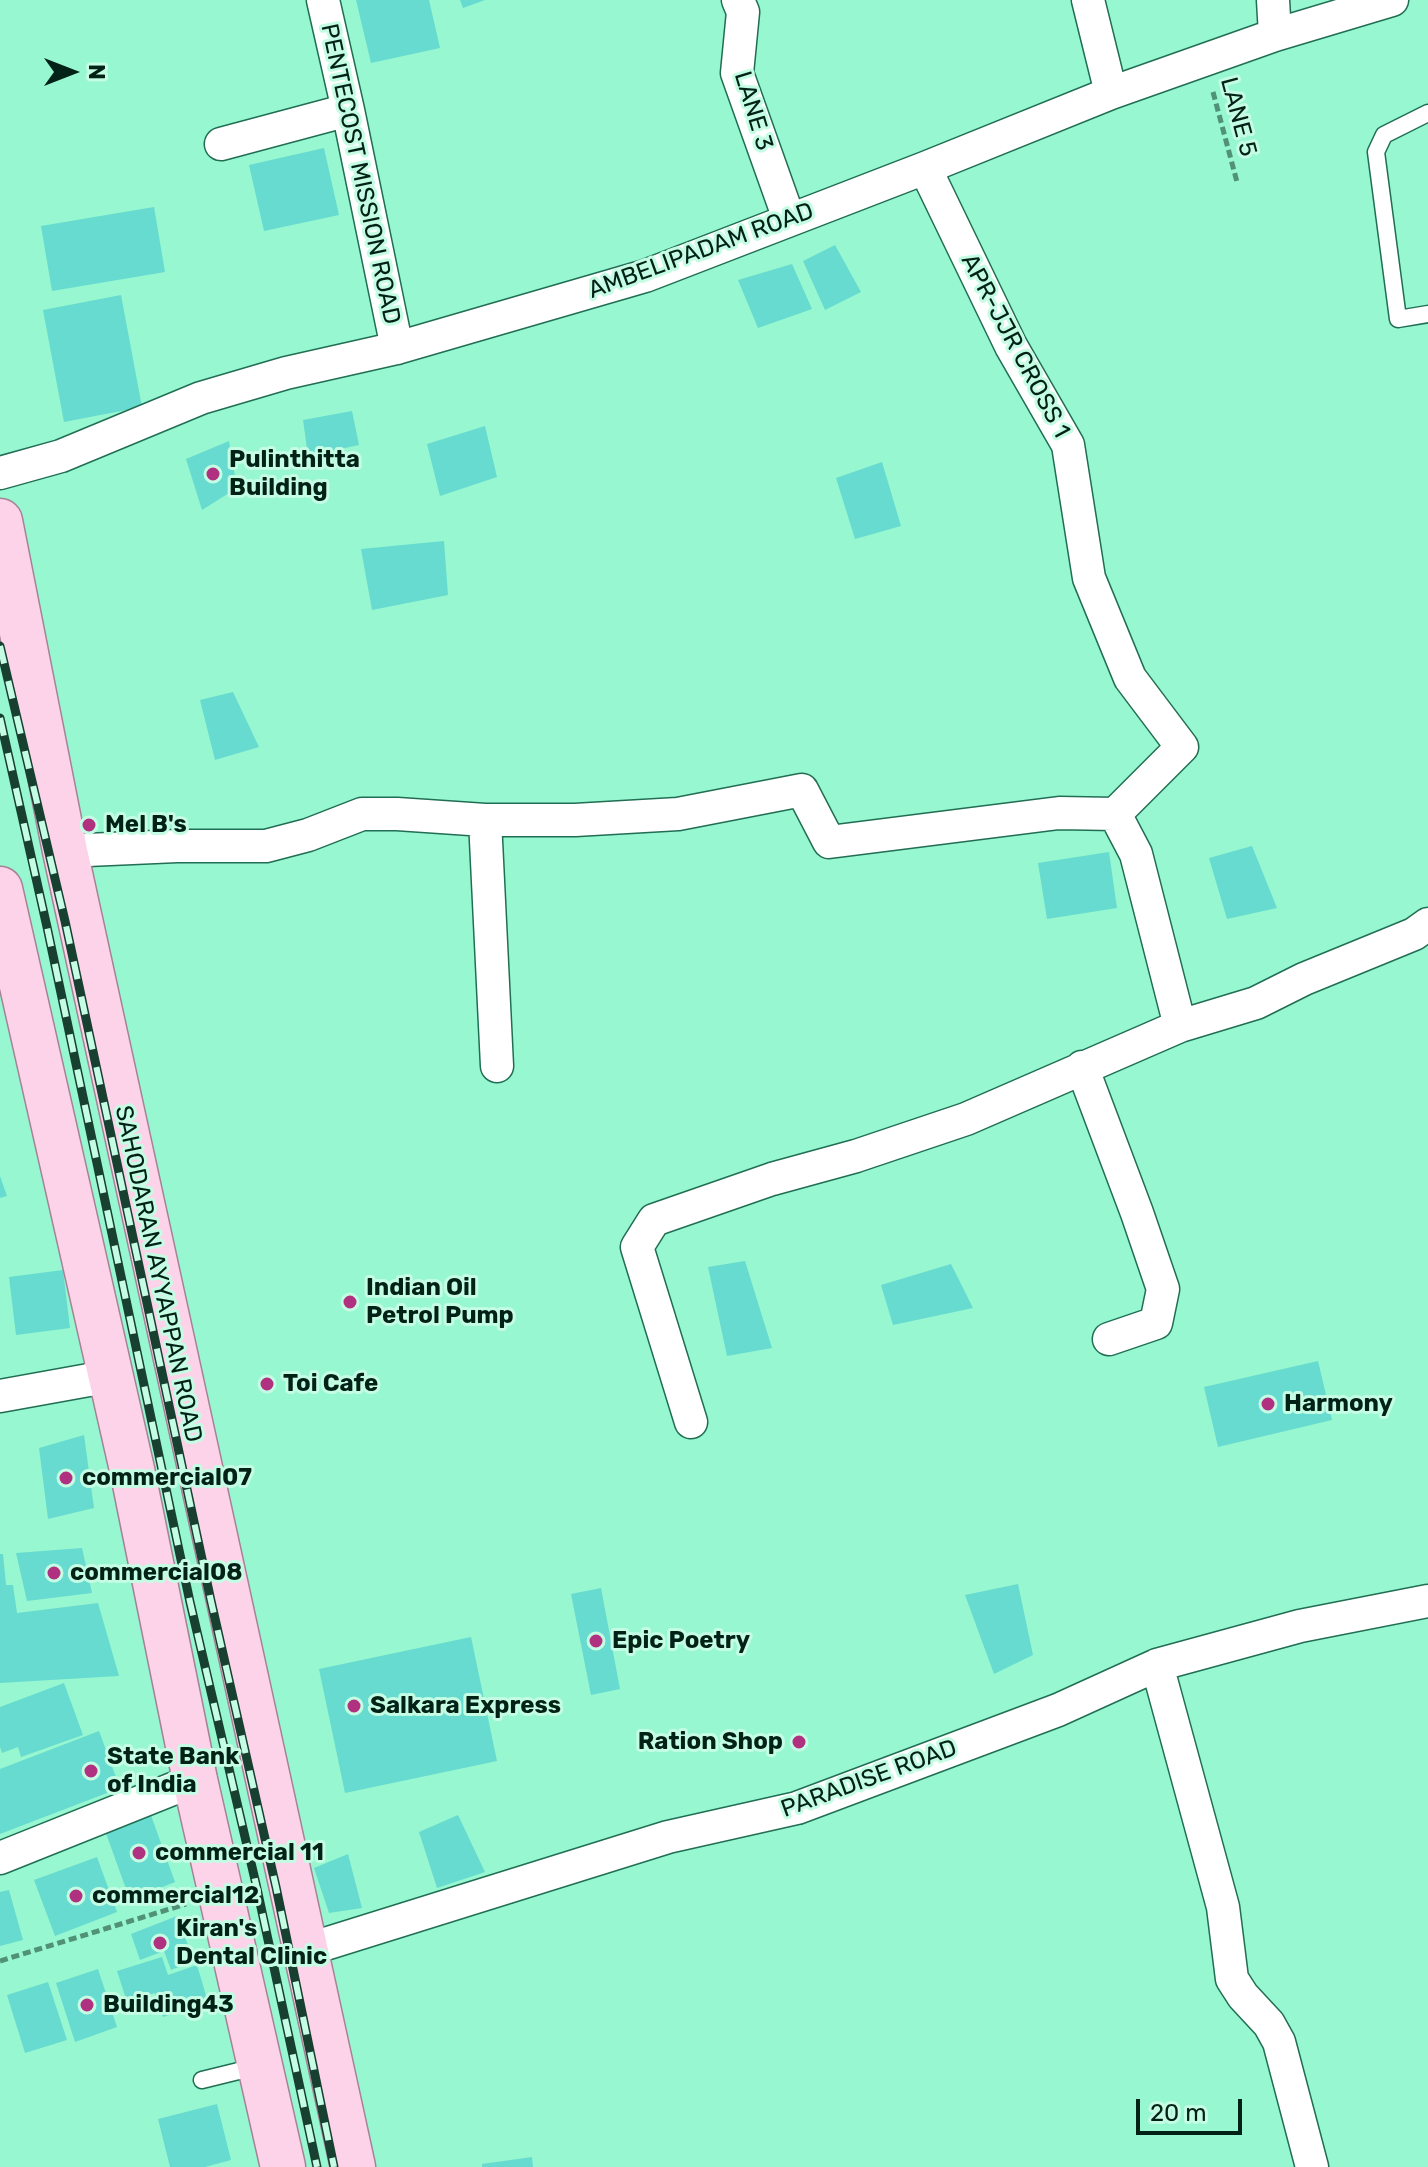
<!DOCTYPE html>
<style>
body{margin:0}
#map{position:relative;width:1428px;height:2167px;overflow:hidden;background:#97f7d0;font-family:Rubik,sans-serif}
canvas{display:block}
.north{position:absolute;left:32px;top:32px;width:80px;height:80px;-webkit-text-stroke:6px #c5fce4;paint-order:stroke;rotate:90deg;font-size:22px;font-weight:700;line-height:32px;text-align:center;color:#032217}
.north::after{content:'';display:block;margin:auto;width:28px;height:36px;background:#032217;clip-path:polygon(50% 0,100% 100%,50% 72%,0 100%)}
.scale{position:absolute;left:1136px;top:2099px;width:106px;height:36px;box-sizing:border-box;border:4px solid #032217;border-top:0;padding-left:10px;font-size:24px;line-height:28px;white-space:nowrap;color:#032217;-webkit-text-stroke:6px #c5fce4;paint-order:stroke}
</style>
<div id="map">
<canvas width="1428" height="2167"></canvas>
<div class="north">N</div>
<div class="scale">20 m</div>
</div>
<script>
const ctx = document.querySelector('canvas').getContext('2d');
ctx.lineJoin = 'round';
function paint(path, color) {
  ctx.fillStyle = color;
  ctx.fill(path, 'evenodd');
}
function poly(rows) {
  const path = new Path2D();
  for (const r of rows) {
    path.moveTo(r[0], r[1]);
    for (let i = 2; i < r.length; i += 2) path.lineTo(r[i], r[i + 1]);
  }
  return path;
}
function strokePath(path, color, width, dash) {
  ctx.strokeStyle = color;
  ctx.lineWidth = width;
  ctx.lineCap = dash ? 'butt' : 'round';
  ctx.setLineDash(dash || []);
  ctx.stroke(path);
}
function label(font, color, halo, rows, align = 'center') {
  ctx.font = font + ' Rubik,sans-serif';
  ctx.lineWidth = 6;
  ctx.setLineDash([]);
  ctx.textBaseline = 'middle';
  ctx.strokeStyle = halo;
  ctx.fillStyle = color;
  for (const [text, x, y, turn = 0] of rows) {
    ctx.save();
    ctx.translate(x, y);
    ctx.rotate((+turn || 0) * Math.PI / 180);
    ctx.textAlign = isNaN(turn) ? turn : align;
    if (halo) ctx.strokeText(text, 0, 0);
    ctx.fillText(text, 0, 0);
    ctx.restore();
  }
}
paint(poly([
 [356,0,429,0,440,48,371,63],
 [460,0,485,0,463,8],
 [324,148,339,215,264,231,249,165],
 [154,207,165,272,52,291,41,226],
 [835,245,861,292,825,310,803,261],
 [792,264,812,309,758,328,738,280],
 [121,295,142,407,64,422,43,310],
 [352,411,359,445,308,456,303,420],
 [485,426,497,477,440,496,427,444],
 [229,441,237,488,202,510,186,459],
 [882,462,901,526,855,539,836,478],
 [444,541,448,595,372,610,361,549],
 [233,692,259,747,215,760,200,700],
 [1252,846,1277,908,1227,919,1209,858],
 [1109,852,1117,908,1047,919,1038,863],
 [0,1176,7,1196,0,1198],
 [745,1261,772,1348,727,1356,708,1267],
 [951,1264,973,1308,893,1325,881,1285],
 [63,1270,70,1328,16,1335,9,1277],
 [1318,1361,1332,1420,1218,1447,1204,1387],
 [84,1435,94,1508,48,1519,39,1448],
 [82,1548,92,1593,27,1601,16,1553],
 [0,1554,3,1554,6,1585,13,1585,17,1613,98,1603,119,1676,0,1683],
 [1018,1584,1033,1655,994,1674,965,1595],
 [601,1588,620,1689,591,1695,571,1594],
 [471,1637,497,1761,345,1793,319,1669],
 [64,1683,83,1735,21,1757,18,1747,2,1753,0,1747,0,1707],
 [99,1731,120,1788,0,1834,0,1769],
 [148,1807,175,1882,130,1900,103,1825],
 [458,1815,485,1872,437,1888,419,1832],
 [348,1854,362,1908,329,1913,314,1868],
 [97,1857,117,1912,55,1936,34,1880],
 [9,1890,23,1940,0,1946,0,1892],
 [177,1916,194,1961,171,1970,164,1951,140,1960,131,1934],
 [162,1957,168,1975,197,1965,208,2002,163,2017,155,1993,127,2002,117,1971],
 [98,1969,117,2027,75,2042,56,1983],
 [48,1982,67,2040,25,2053,7,1995],
 [217,2104,231,2160,205,2167,170,2167,158,2119],
 [532,2157,533,2167,482,2167,482,2164]
]), '#67dbcf');
const lane = poly([
 [1428,113,1384,135,1376,152,1398,319,1428,314],
 [202,2080,259,2066]
]);
const street = poly([
 [323,0,348,110,397,348],
 [738,0,743,12,737,73,789,219],
 [1088,0,1111,93],
 [1273,0,1275,35],
 [221,144,348,110],
 [925,168,1011,346,1068,445,1089,578,1130,678,1182,747,1115,814],
 [0,473,61,456,201,398,286,373,397,348,645,276,925,168,1111,93,1275,35,1392,0],
 [485,820,497,1066],
 [65,851,177,846,266,846,308,835,362,814,397,814,485,820,575,820,678,814,802,790,829,842,1059,813,1115,814,1136,854,1180,1026,1256,1003,1304,979,1414,934,1428,924],
 [1082,1067,1137,1213,1163,1289,1156,1323,1109,1339],
 [0,1396,111,1376],
 [691,1422,637,1247,654,1220,772,1179,856,1156,966,1119,1180,1026],
 [1157,1665,1223,1907,1232,1979,1243,1996,1269,2024,1279,2042,1312,2167],
 [0,1858,195,1780],
 [306,1950,668,1837,797,1808,1058,1710,1157,1665,1300,1626,1428,1601]
]);
const primary = poly([
 [0,521,65,851,353,2167],
 [0,889,133,1474,195,1780,283,2167]
]);
strokePath(lane, '#216e54', 19);
strokePath(street, '#216e54', 35);
strokePath(primary, '#a58296', 47);
strokePath(poly([
 [1213,92,1237,182],
 [0,1961,186,1904]
]), '#509177', 5, [8, 4]);
strokePath(lane, '#fff', 16);
strokePath(street, '#fff', 32);
strokePath(primary, '#fdd3e9', 44);
const rail = poly([
 [0,646,65,921,211,1601,276,1887,334,2167],
 [0,718,47,927,190,1602,256,1884,317,2167]
]);
strokePath(rail, '#184031', 9);
strokePath(rail, '#c5fce4', 6, [18]);
for (const [x, y, r, color] of [
 [213,474,8,"#af3180"],
 [89,825,8,"#af3180"],
 [350,1302,8,"#af3180"],
 [267,1384,8,"#af3180"],
 [1268,1404,8,"#af3180"],
 [66,1478,8,"#af3180"],
 [54,1573,8,"#af3180"],
 [596,1641,8,"#af3180"],
 [354,1706,8,"#af3180"],
 [799,1742,8,"#af3180"],
 [91,1771,8,"#af3180"],
 [139,1853,8,"#af3180"],
 [76,1896,8,"#af3180"],
 [160,1943,8,"#af3180"],
 [87,2005,8,"#af3180"]
]) {
  const dot = new Path2D();
  dot.arc(x, y, r, 0, 2 * Math.PI);
  ctx.fillStyle = color;
  ctx.fill(dot);
  strokePath(dot, '#c5fce4', 3);
}
label('24px', '#032217', '#c5fce4', [
 ["LANE 3",753,111,73],
 ["LANE 5",1238,117,75],
 ["PENTECOST MISSION ROAD",360,174,78],
 ["AMBELIPADAM ROAD",701,251,-20],
 ["APR-JJR CROSS 1",1015,346,62],
 ["SAHODARAN AYYAPPAN ROAD",158,1274,78],
 ["PARADISE ROAD",869,1779,-20]
]);
label('bold 24px', '#032217', '#c5fce4', [
 ["Pulinthitta",229,460],
 ["Building",229,488],
 ["Mel B's",105,825],
 ["Indian Oil",366,1288],
 ["Petrol Pump",366,1316],
 ["Toi Cafe",283,1384],
 ["Harmony",1284,1404],
 ["commercial07",82,1478],
 ["commercial08",70,1573],
 ["Epic Poetry",612,1641],
 ["Salkara Express",370,1706],
 ["Ration Shop",783,1742,"right"],
 ["State Bank",107,1757],
 ["of India",107,1785],
 ["commercial 11",155,1853],
 ["commercial12",92,1896],
 ["Kiran's",176,1929],
 ["Dental Clinic",176,1957],
 ["Building43",103,2005]
], 'left');
</script>
